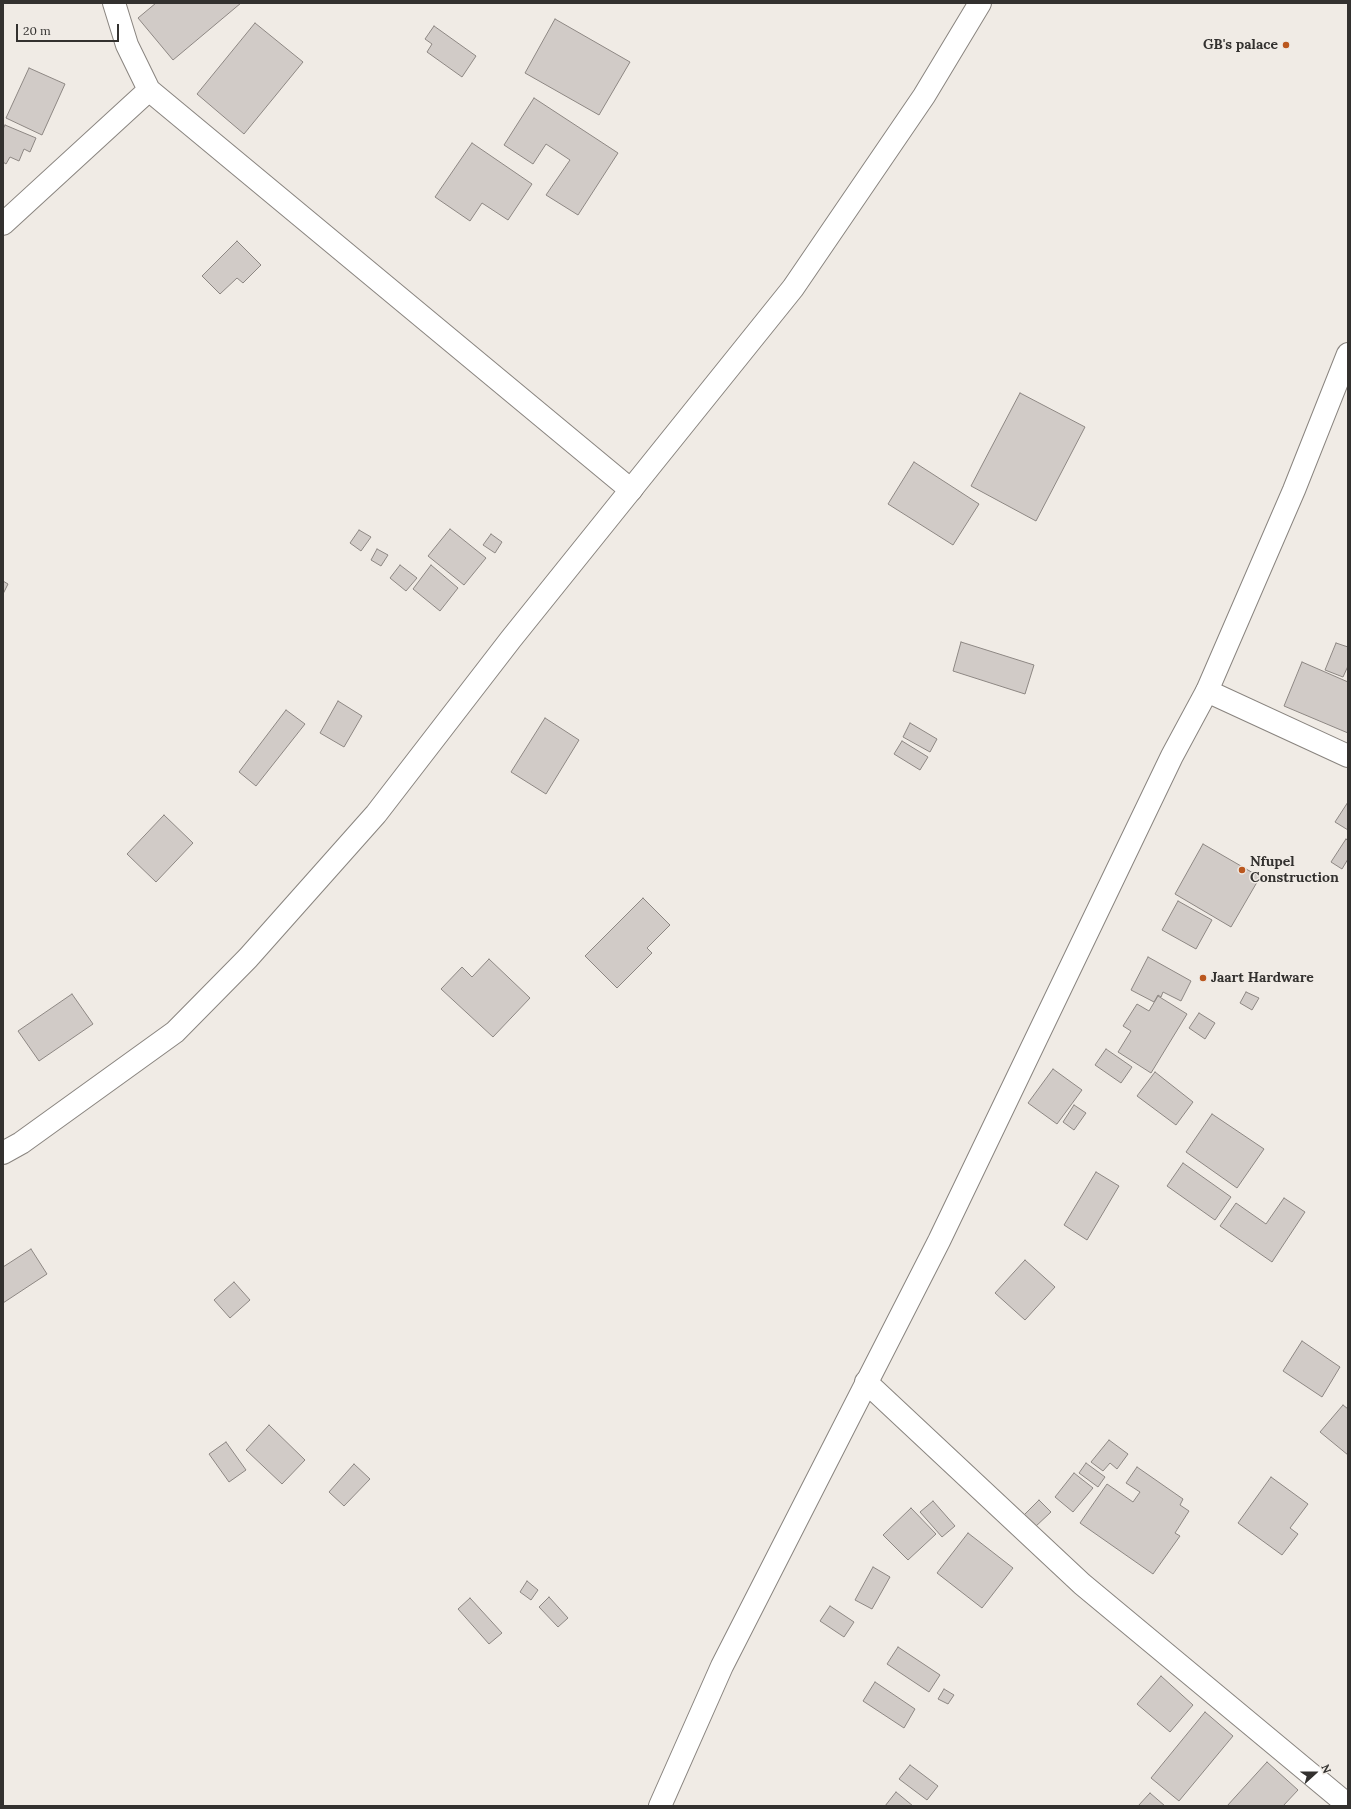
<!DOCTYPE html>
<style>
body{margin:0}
#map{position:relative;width:1351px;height:1809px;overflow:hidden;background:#f0ebe5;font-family:Lora,serif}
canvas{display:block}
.frame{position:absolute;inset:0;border:4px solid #33312f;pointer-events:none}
.north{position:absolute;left:1295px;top:1753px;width:40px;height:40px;-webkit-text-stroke:3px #f0ebe5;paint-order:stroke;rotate:69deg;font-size:11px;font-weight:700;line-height:16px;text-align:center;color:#33312f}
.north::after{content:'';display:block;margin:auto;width:14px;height:18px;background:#33312f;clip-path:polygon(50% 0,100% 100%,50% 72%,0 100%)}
.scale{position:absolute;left:16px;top:24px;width:103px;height:18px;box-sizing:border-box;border:2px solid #33312f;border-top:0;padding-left:5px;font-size:12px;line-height:14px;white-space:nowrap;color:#33312f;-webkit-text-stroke:3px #f0ebe5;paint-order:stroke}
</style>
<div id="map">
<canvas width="1351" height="1809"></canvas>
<div class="frame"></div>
<div class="north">N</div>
<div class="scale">20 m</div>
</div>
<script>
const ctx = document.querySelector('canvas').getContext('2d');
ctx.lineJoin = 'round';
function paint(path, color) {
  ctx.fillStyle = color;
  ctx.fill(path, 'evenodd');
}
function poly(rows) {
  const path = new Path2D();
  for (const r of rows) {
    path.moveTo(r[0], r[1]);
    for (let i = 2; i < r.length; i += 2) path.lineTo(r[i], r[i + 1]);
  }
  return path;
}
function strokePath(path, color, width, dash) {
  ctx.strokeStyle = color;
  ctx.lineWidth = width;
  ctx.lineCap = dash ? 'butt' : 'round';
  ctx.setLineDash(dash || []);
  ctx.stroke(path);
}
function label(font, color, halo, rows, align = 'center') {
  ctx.font = font + ' Lora,serif';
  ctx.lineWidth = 3;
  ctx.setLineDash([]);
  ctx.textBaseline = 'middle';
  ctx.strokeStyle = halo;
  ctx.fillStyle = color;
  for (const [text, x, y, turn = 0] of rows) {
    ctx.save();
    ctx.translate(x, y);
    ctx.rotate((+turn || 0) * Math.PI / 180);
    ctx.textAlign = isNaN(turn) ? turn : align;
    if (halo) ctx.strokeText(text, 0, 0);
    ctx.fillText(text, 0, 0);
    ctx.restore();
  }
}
const building = poly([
 [156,3,241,3,173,60,138,18,156,3],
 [555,19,630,62,599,115,525,73,555,19],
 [255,23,303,62,244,134,197,94,255,23],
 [434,26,476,56,462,77,427,52,432,44,425,39,434,26],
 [29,68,65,84,42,135,6,118,29,68],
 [534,98,618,153,578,215,546,195,570,160,546,144,533,164,504,145,534,98],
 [5,125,36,138,30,152,24,149,19,161,10,157,6,164,3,162,3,129,5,125],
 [472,143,532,184,508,220,482,203,470,221,435,197,472,143],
 [237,241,261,265,243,283,237,278,220,294,202,276,237,241],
 [1020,393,1085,427,1036,521,971,486,1020,393],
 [914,462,979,504,953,545,888,504,914,462],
 [450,529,486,558,464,585,428,556,450,529],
 [359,530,371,537,361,551,350,543,359,530],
 [491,534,502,542,495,553,483,545,491,534],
 [377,549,388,555,381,566,371,560,377,549],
 [400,565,417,578,406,591,390,578,400,565],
 [431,565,458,588,440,611,413,589,431,565],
 [3,581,8,584,3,594,3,581],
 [961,642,1034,665,1025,694,953,671,961,642],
 [1336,643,1348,647,1348,666,1343,677,1325,670,1336,643],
 [1302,662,1348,682,1348,733,1284,706,1302,662],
 [338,701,362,716,344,747,320,733,338,701],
 [286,710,305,724,256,786,239,772,286,710],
 [545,718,579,740,546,794,511,772,545,718],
 [910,723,937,739,930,752,903,737,910,723],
 [902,741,928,757,920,770,894,754,902,741],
 [1348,802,1348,830,1335,822,1348,802],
 [164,815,193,843,156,882,127,854,164,815],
 [1346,839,1348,841,1348,859,1342,869,1331,862,1346,839],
 [1203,844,1260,877,1231,927,1175,894,1203,844],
 [643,898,670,925,647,948,652,953,617,988,585,956,643,898],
 [1178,901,1212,920,1196,949,1162,930,1178,901],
 [1148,957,1191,981,1181,1001,1163,992,1161,997,1158,995,1154,1002,1131,990,1148,957],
 [489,959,530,998,493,1037,441,989,462,967,472,977,489,959],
 [1246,992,1259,998,1252,1010,1240,1003,1246,992],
 [72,994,93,1024,39,1061,18,1031,72,994],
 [1158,996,1187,1014,1151,1073,1118,1052,1131,1031,1123,1026,1137,1004,1149,1011,1158,996],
 [1199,1013,1215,1023,1205,1039,1189,1028,1199,1013],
 [1106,1049,1132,1067,1121,1083,1095,1065,1106,1049],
 [1053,1069,1082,1090,1057,1124,1028,1103,1053,1069],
 [1155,1072,1193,1102,1176,1125,1137,1096,1155,1072],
 [1074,1105,1086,1113,1074,1130,1063,1122,1074,1105],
 [1212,1114,1264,1149,1237,1188,1186,1152,1212,1114],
 [1183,1163,1231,1197,1215,1220,1167,1186,1183,1163],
 [1096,1172,1119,1186,1087,1240,1064,1225,1096,1172],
 [1284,1198,1305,1212,1272,1262,1220,1226,1236,1203,1266,1224,1284,1198],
 [31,1249,47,1274,3,1303,3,1267,31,1249],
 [1025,1260,1055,1287,1025,1320,995,1293,1025,1260],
 [234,1282,250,1300,230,1318,214,1300,234,1282],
 [1302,1341,1340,1367,1322,1397,1283,1371,1302,1341],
 [1343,1405,1348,1409,1348,1455,1320,1432,1343,1405],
 [269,1425,305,1460,282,1484,246,1450,269,1425],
 [1109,1440,1128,1454,1117,1469,1110,1463,1103,1471,1091,1462,1109,1440],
 [226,1442,246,1470,229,1482,209,1454,226,1442],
 [1086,1463,1105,1477,1098,1487,1079,1473,1086,1463],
 [354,1464,370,1479,344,1506,329,1492,354,1464],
 [1137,1467,1183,1499,1180,1505,1189,1511,1175,1533,1180,1536,1153,1574,1080,1523,1107,1484,1133,1502,1140,1492,1126,1483,1137,1467],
 [1074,1473,1093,1488,1073,1512,1055,1497,1074,1473],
 [1271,1477,1308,1504,1290,1528,1298,1534,1282,1555,1238,1523,1271,1477],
 [1039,1500,1051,1512,1035,1527,1023,1516,1039,1500],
 [933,1501,955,1526,942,1537,920,1512,933,1501],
 [911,1508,936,1534,908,1560,883,1535,911,1508],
 [968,1533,1013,1568,982,1608,937,1573,968,1533],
 [873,1567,890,1577,872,1609,855,1600,873,1567],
 [527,1581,538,1590,531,1600,520,1592,527,1581],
 [549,1597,568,1618,558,1627,539,1607,549,1597],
 [470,1598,502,1633,489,1644,458,1609,470,1598],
 [830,1606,854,1622,844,1637,820,1621,830,1606],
 [898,1647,940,1675,929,1692,887,1664,898,1647],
 [1161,1676,1193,1705,1170,1732,1137,1704,1161,1676],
 [875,1682,915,1709,904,1728,863,1701,875,1682],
 [944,1689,954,1695,948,1704,938,1699,944,1689],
 [1205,1712,1233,1736,1179,1801,1151,1778,1205,1712],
 [1267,1762,1298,1790,1283,1806,1227,1806,1267,1762],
 [910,1765,938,1786,927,1800,899,1779,910,1765],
 [896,1792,913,1806,885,1806,896,1792],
 [1150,1793,1165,1806,1138,1806,1150,1793]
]);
paint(building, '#d1cbc7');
strokePath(building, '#8d8783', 1);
const street = poly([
 [114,3,127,45,149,90],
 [3,224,149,90,631,490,633,487],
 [1207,691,1348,756],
 [866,1382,1082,1584,1348,1805]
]);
const secondary = poly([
 [3,1153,21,1143,175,1032,248,958,376,814,511,639,793,288,924,96,980,3],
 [660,1806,722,1666,939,1241,1172,756,1207,691,1294,490,1348,354]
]);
strokePath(street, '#89847f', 24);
strokePath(secondary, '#89847f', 24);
strokePath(street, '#fff', 22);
strokePath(secondary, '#fff', 22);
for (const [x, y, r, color] of [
 [1286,45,4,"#ba571e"],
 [1242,870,4,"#ba571e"],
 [1203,978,4,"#ba571e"]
]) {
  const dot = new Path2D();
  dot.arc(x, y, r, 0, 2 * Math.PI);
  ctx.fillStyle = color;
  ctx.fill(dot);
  strokePath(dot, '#f0ebe5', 1.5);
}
label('bold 14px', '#33312f', '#f0ebe5', [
 ["GB's palace",1278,45,"right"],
 ["Nfupel",1250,862],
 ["Construction",1250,878],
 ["Jaart Hardware",1211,978]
], 'left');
</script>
